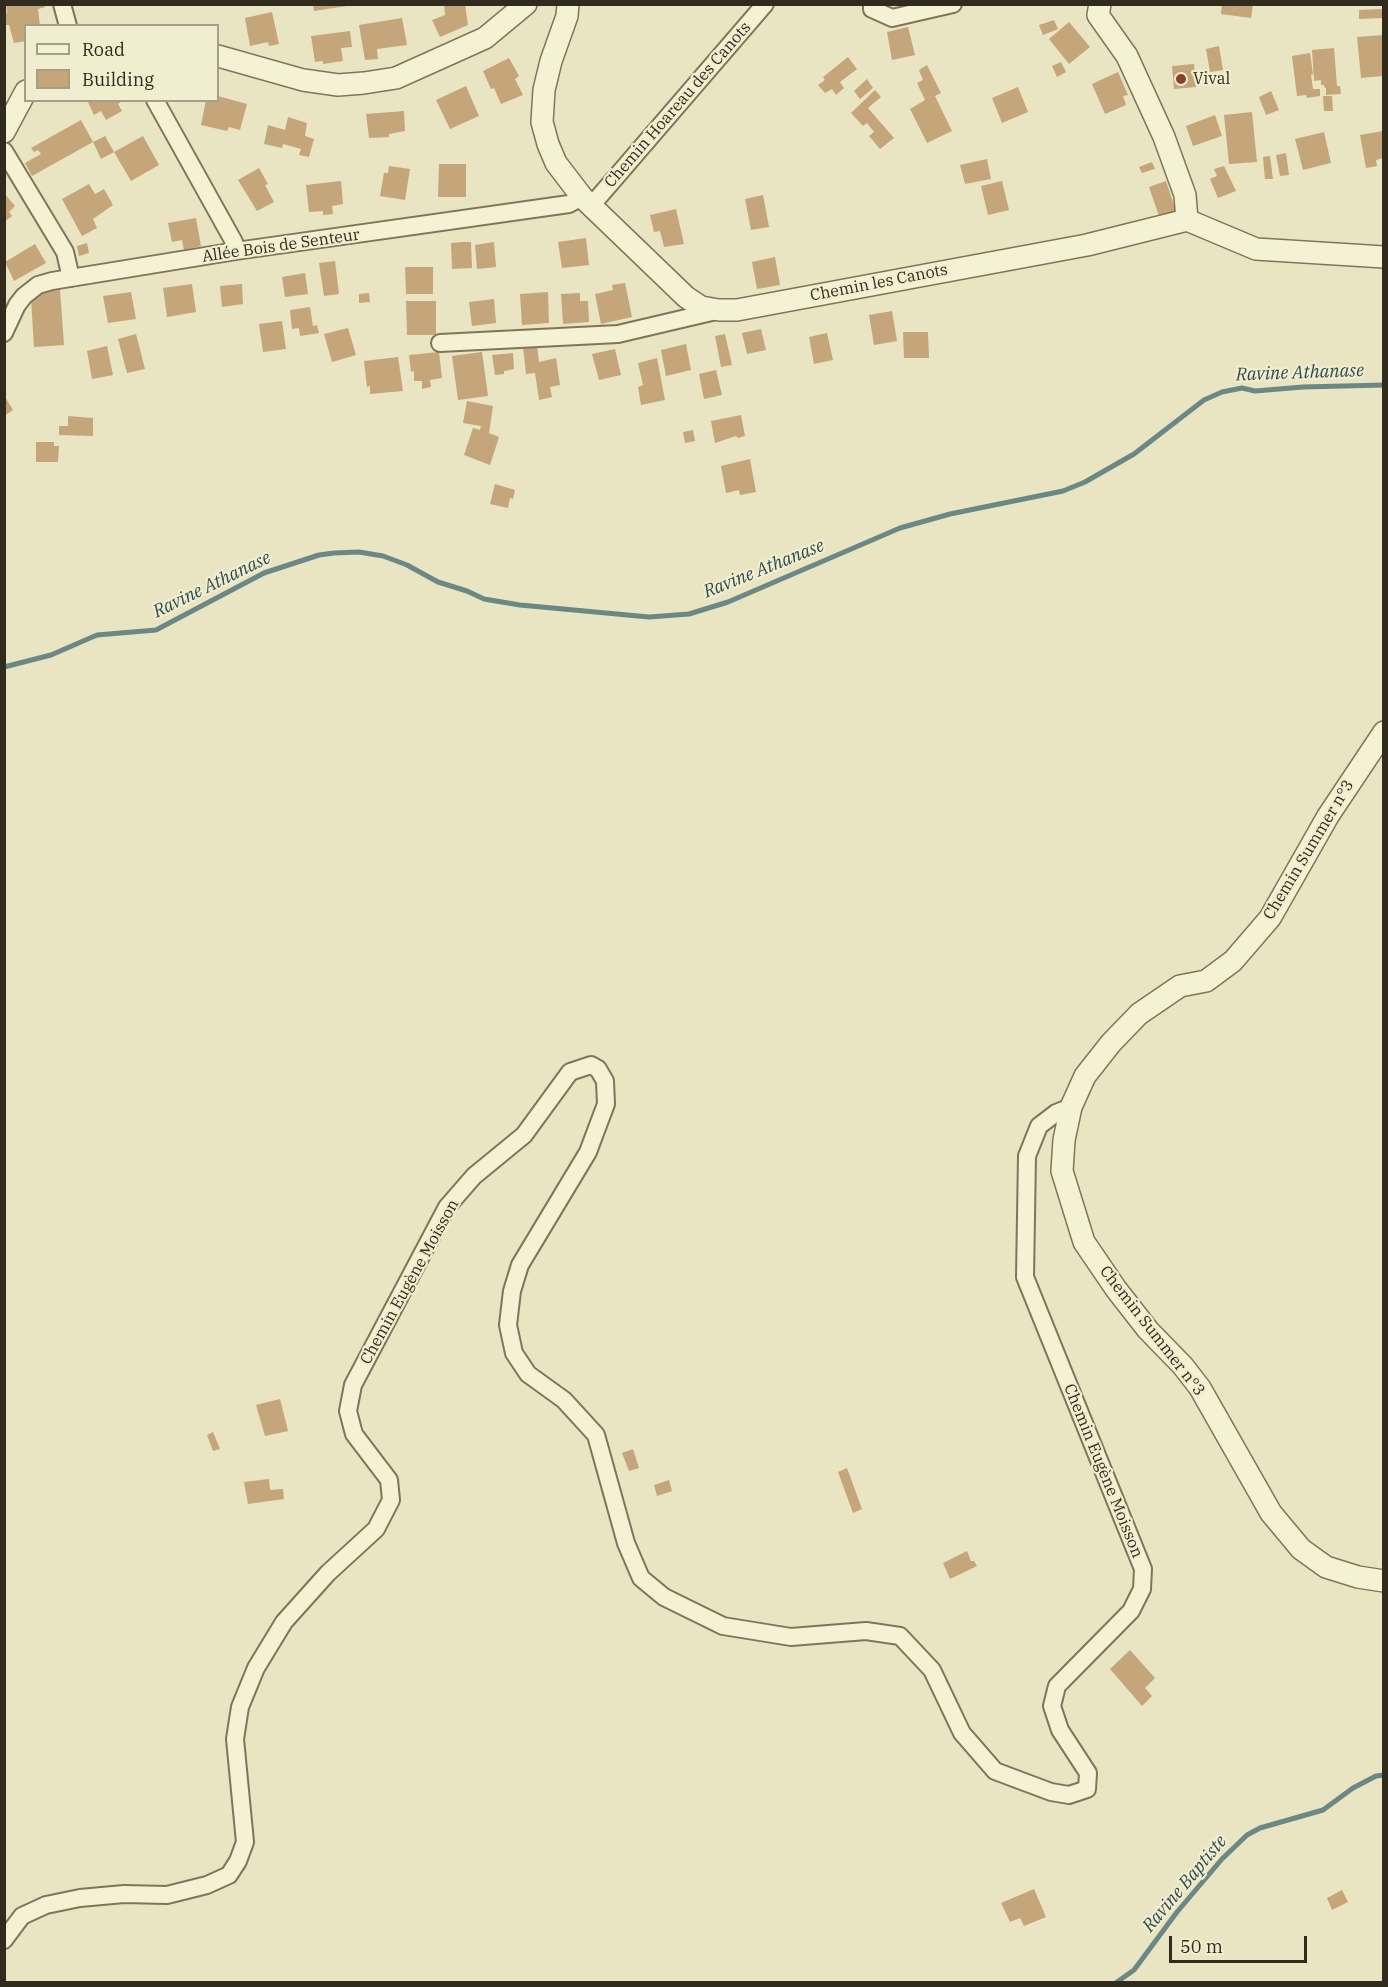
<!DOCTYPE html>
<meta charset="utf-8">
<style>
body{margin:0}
#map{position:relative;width:1388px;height:1987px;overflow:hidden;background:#e9e4c1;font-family:"IBM Plex Serif",serif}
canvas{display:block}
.frame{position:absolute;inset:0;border:6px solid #312b1d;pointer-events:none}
.legend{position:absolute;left:24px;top:24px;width:195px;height:78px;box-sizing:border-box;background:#f1edcf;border:2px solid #a49f88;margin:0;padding:8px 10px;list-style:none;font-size:18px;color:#312b1d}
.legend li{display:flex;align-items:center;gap:12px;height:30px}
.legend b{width:30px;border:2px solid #a49f88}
.scale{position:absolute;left:1169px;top:1936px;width:138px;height:27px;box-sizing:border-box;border:3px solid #312b1d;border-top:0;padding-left:8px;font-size:18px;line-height:21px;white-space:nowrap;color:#312b1d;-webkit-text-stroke:4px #f1edcf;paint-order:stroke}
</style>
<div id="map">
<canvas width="1388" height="1987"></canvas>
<div class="frame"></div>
<ul class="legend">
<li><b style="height:8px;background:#f5f1d3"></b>Road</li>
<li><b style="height:16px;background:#c4a67a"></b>Building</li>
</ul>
<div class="scale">50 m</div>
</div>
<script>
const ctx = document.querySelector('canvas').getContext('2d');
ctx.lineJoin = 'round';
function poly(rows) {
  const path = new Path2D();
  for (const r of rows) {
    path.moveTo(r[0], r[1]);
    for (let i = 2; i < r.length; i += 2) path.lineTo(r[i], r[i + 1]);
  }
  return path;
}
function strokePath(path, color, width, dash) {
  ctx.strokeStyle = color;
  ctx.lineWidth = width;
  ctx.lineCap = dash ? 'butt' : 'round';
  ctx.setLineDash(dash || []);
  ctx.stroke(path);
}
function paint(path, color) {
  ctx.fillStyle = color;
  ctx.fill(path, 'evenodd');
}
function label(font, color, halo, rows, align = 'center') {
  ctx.font = font + ' "IBM Plex Serif",serif';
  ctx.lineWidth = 4.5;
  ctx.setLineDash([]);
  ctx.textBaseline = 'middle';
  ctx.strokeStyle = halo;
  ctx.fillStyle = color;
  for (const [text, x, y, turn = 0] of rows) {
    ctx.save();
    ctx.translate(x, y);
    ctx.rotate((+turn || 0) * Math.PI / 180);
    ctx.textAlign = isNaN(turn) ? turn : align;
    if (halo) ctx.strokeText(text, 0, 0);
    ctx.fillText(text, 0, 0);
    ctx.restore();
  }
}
strokePath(poly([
 [4,667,51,655,97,635,156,630,264,573,319,555,334,553,359,552,383,556,407,565,438,582,467,591,484,599,520,605,649,617,689,614,728,602,900,528,950,514,1063,491,1085,482,1134,454,1204,400,1222,392,1242,388,1255,391,1303,387,1384,385],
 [1117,1982,1134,1970,1177,1912,1222,1859,1247,1835,1260,1828,1323,1810,1353,1788,1376,1776,1384,1775]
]), '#6b8886', 5);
paint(poly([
 [6,4,45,4,45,7,38,9,40,26,26,26,26,41,14,43,9,25,6,25,4,14,7,13],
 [313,4,346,4,347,6,314,11],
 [444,4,465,4,468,25,440,37,432,20,445,15],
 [1222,4,1253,4,1251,18,1221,14],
 [1383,9,1383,18,1359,19,1359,10],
 [272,12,279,44,269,46,268,42,250,46,245,18],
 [402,18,407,45,377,49,378,59,365,60,359,25],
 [1054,20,1058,29,1043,35,1039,25],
 [1069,22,1090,47,1069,64,1049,39],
 [908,27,915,55,892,60,887,32],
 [350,31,352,47,341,48,343,61,323,64,323,61,315,62,311,36],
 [1383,35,1383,76,1361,78,1357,37],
 [1219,46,1223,70,1210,72,1206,49],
 [1334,48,1337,86,1340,86,1341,94,1326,95,1326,88,1325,88,1324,85,1321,85,1321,80,1314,81,1312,50],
 [1310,53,1313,74,1311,75,1313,89,1320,89,1320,96,1307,98,1306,95,1297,96,1292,56],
 [848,57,857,69,840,82,844,88,836,95,832,89,825,93,818,85,825,80,823,77],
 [509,58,519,76,515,79,523,95,501,104,494,88,491,89,483,71],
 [1061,62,1066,72,1057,77,1052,66],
 [1194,64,1196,87,1174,89,1172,66],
 [927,65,941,93,935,96,952,131,927,143,910,109,925,100,917,83,923,80,919,70],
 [1118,72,1128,95,1123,96,1126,105,1105,114,1092,84],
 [867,79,873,88,860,99,854,91],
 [466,86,479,116,450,129,436,100],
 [1018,87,1028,112,1002,123,992,98],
 [875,90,881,97,868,108,894,138,880,149,869,136,874,132,867,123,863,126,851,113],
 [1271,91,1279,110,1266,115,1259,97],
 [218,96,247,104,240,130,229,127,227,131,201,125,206,100,218,100],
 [1323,96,1332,96,1333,111,1324,111],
 [87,100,124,100,118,104,122,111,106,120,101,111,94,115],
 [404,111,405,131,389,134,389,137,369,138,366,114],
 [1252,112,1257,162,1229,164,1224,115],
 [1215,115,1222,136,1193,146,1186,126],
 [288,117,307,123,305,136,314,139,309,157,299,155,301,149,283,144,282,148,264,144,268,125,285,130],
 [81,120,93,142,32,176,25,163,41,154,38,150,34,152,31,148],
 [1383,131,1383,158,1376,160,1377,166,1366,168,1360,135],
 [1324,132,1331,163,1303,170,1295,139],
 [105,136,114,152,101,159,93,142],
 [143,136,159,165,131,181,114,152],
 [1286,153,1289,175,1280,176,1276,155],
 [1270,156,1273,179,1265,179,1263,157],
 [987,159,991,179,965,184,960,165],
 [1152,162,1155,169,1142,173,1139,167],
 [439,164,466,164,466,197,438,197],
 [389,166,410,169,405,200,380,196,384,173,388,173],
 [1224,166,1236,191,1218,198,1210,179,1217,176,1214,169],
 [259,168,268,184,265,185,274,202,257,211,238,180],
 [341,181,343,204,332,206,333,214,323,215,323,211,309,212,306,185],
 [1002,181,1009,210,988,215,981,186],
 [1166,181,1176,211,1159,216,1149,187],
 [89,184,95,194,104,189,113,205,93,219,97,228,82,236,62,199],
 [4,193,15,206,9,212,12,216,4,222],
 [763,195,769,227,751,230,745,199],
 [676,209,684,244,664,247,660,231,654,232,650,215],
 [196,218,201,246,184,250,182,240,172,242,168,223],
 [586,238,589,265,562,268,558,242],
 [462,242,471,242,472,268,452,269,451,243],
 [494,242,496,267,477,269,475,245],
 [87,243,89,253,79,256,77,246],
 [35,244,46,263,14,281,5,262],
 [775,257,780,285,757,289,752,262],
 [335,261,339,294,324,296,319,263],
 [405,267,433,267,433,294,406,294],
 [305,273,308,294,285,297,282,277],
 [625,283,632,317,601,324,595,294,613,290,612,285],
 [192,284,196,312,167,317,163,288],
 [242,284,243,304,222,307,220,286],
 [60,289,64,345,34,347,31,299,49,291],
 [131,292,136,319,108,323,103,296],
 [548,292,549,323,522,325,520,294],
 [369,293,370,302,359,303,359,294],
 [580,293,580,301,588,301,589,322,563,324,561,294],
 [494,299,496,323,472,326,469,302],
 [406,301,436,301,436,335,407,335],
 [310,307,313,326,317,325,319,333,300,336,299,328,292,329,290,310],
 [892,311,897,341,874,345,869,315],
 [282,321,286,349,263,352,259,324],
 [348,328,356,355,332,362,324,334],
 [761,329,766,350,747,354,742,333],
 [903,332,928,332,929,358,904,358],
 [827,333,833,360,814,364,809,337],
 [136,334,145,369,127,373,118,339],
 [725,334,732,365,721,367,715,336],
 [686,344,691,370,666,376,661,350],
 [537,345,539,362,556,358,560,385,550,387,552,397,539,400,535,373,526,374,523,347],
 [107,346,113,375,92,379,87,351],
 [615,349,621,375,599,380,592,354],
 [439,352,442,378,430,380,431,387,422,389,422,381,414,381,414,371,411,372,409,355],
 [482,352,488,396,458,400,452,356],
 [513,353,514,369,504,371,504,374,495,375,492,355],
 [398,357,403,391,370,394,370,386,367,387,364,361],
 [657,358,665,400,641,405,638,387,643,385,638,363],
 [716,370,722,395,704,399,699,374],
 [4,395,13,410,4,416],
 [467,401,493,406,489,433,499,437,490,465,464,455,473,428,480,430,481,426,463,423],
 [741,415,745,436,738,438,736,436,715,443,711,421],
 [68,416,93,418,93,436,59,435,59,426,68,426],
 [693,430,695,441,685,443,683,432],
 [36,442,54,442,54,446,59,446,58,462,36,462],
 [750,459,756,492,740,495,739,490,726,493,721,466],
 [495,484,515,490,513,499,510,498,508,508,490,504],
 [280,1399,288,1431,265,1436,256,1405],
 [213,1432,220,1449,213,1451,207,1435],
 [633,1449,639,1468,629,1471,622,1453],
 [847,1468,862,1509,853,1513,838,1472],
 [269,1479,270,1490,283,1489,284,1499,248,1504,244,1482],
 [669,1480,672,1491,657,1496,654,1485],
 [967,1551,971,1561,974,1561,977,1566,950,1579,943,1563],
 [1130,1650,1155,1678,1145,1688,1152,1696,1142,1706,1110,1669],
 [1034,1889,1046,1917,1024,1926,1020,1918,1010,1922,1001,1903],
 [1342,1890,1348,1902,1332,1910,1327,1898]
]), '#c4a67a');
const minor = poly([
 [62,4,68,26],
 [872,4,872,9,892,18,953,4],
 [155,100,234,242,236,251],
 [4,151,65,252,71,278],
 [591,206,765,4],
 [4,333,17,305,24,296,38,285,52,281,236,251,569,204,582,197],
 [440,343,618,334,716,311],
 [4,1940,22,1916,46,1905,80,1898,124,1894,167,1895,207,1885,229,1875,238,1861,245,1842,235,1739,240,1707,256,1668,284,1622,328,1573,376,1529,391,1500,389,1480,354,1434,348,1411,353,1385,447,1207,474,1176,524,1135,570,1072,591,1065,598,1069,605,1081,606,1104,588,1152,520,1265,512,1291,508,1325,514,1353,528,1374,564,1400,596,1435,626,1543,641,1578,664,1597,723,1626,791,1637,866,1631,900,1636,932,1670,962,1733,995,1771,1051,1792,1069,1795,1087,1789,1088,1773,1060,1730,1052,1706,1057,1686,1131,1611,1142,1589,1143,1569,1025,1277,1027,1156,1039,1126,1056,1113,1071,1107]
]);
const tertiary = poly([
 [568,4,567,16,551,61,544,90,542,122,548,144,556,163,582,197,686,297,701,307,719,310,737,310,1087,245,1187,220],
 [1100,4,1098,15,1127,56,1164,137,1185,195,1187,220],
 [218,56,303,80,338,85,364,83,396,78,485,38,526,4],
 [4,132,26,91],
 [1187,220,1256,249,1384,257],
 [1384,732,1328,816,1270,918,1233,961,1206,981,1180,986,1139,1014,1111,1043,1085,1076,1071,1107,1064,1140,1062,1171,1084,1242,1116,1289,1148,1330,1183,1366,1200,1388,1271,1513,1301,1549,1326,1567,1358,1577,1384,1581]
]);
strokePath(minor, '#80755a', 20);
strokePath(tertiary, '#80755a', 24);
strokePath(minor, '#f5f1d3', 16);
strokePath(tertiary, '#f5f1d3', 21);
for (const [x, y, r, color] of [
 [1181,79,6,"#894030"]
]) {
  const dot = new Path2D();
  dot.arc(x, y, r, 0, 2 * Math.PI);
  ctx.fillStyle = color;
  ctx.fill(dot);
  strokePath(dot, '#f1edcf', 2);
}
label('16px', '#312b1d', '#f1edcf', [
 ["Vival",1193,79]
], 'left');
label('16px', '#312b1d', '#f1edcf', [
 ["Chemin Hoareau des Canots",678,105,-49],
 ["Allée Bois de Senteur",281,246,-8],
 ["Chemin les Canots",879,283,-11],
 ["Chemin Summer n°3",1309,850,-59],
 ["Chemin Eugène Moisson",410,1282,-61],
 ["Chemin Summer n°3",1152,1331,52],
 ["Chemin Eugène Moisson",1103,1471,68]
]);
label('italic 18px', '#2e4c50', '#f1edcf', [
 ["Ravine Athanase",1300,373,-2],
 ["Ravine Athanase",764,569,-22],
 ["Ravine Athanase",212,585,-26],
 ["Ravine Baptiste",1185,1884,-50]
]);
</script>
